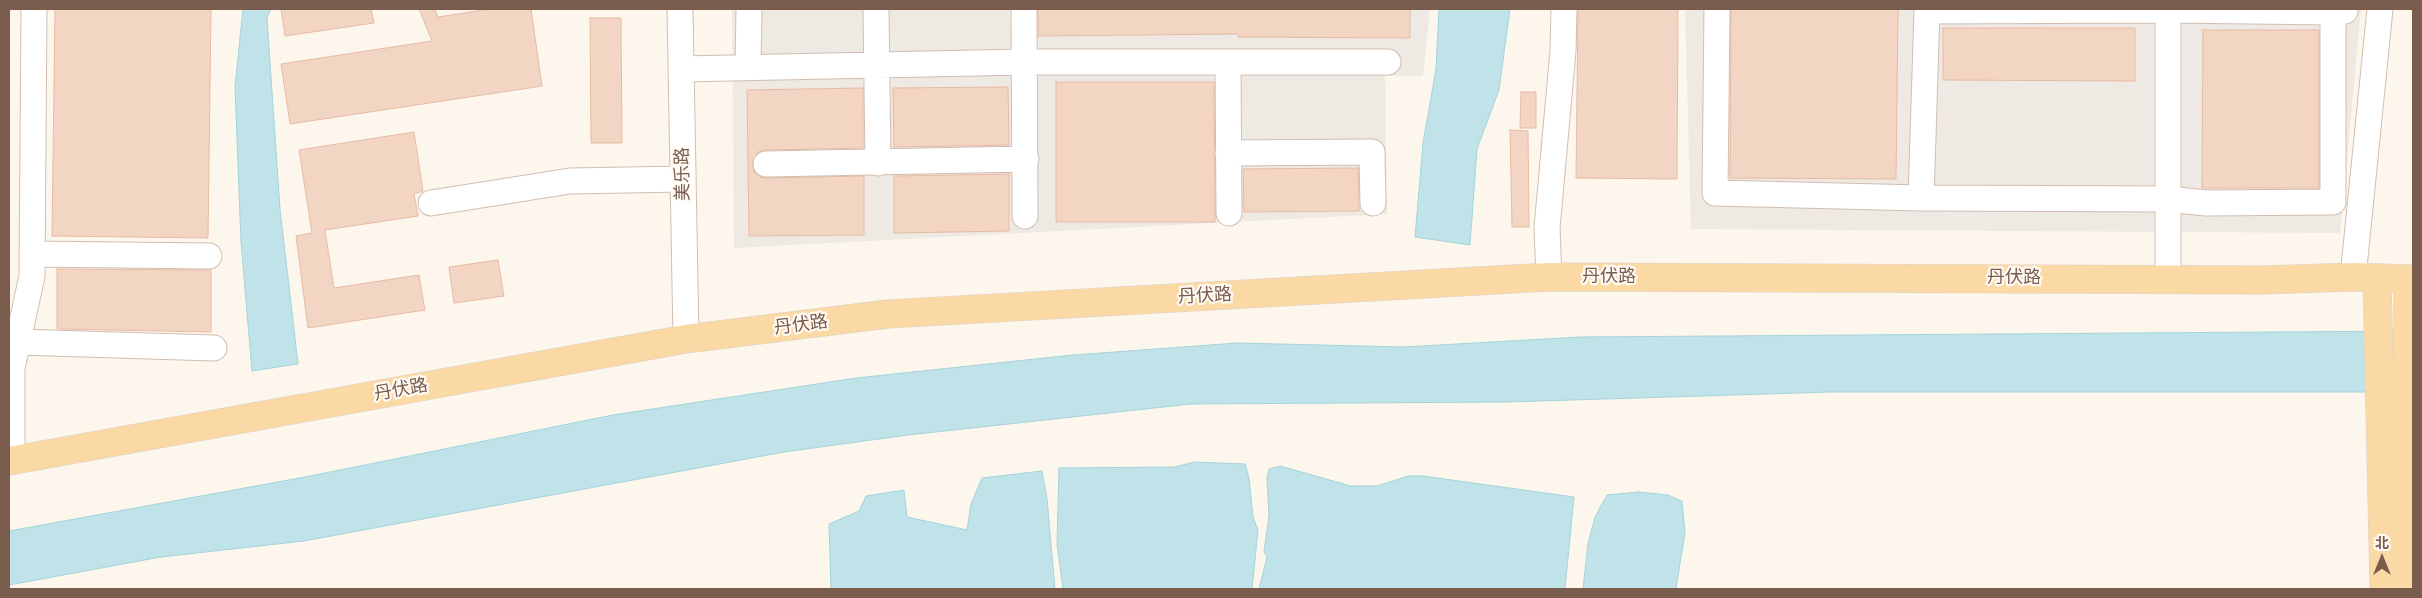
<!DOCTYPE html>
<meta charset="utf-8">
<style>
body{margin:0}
#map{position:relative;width:2422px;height:598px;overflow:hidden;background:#fdf6ec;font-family:"Noto Sans","Noto Sans SC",sans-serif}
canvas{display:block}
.frame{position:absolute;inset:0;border:10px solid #7a5c4d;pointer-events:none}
.north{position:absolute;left:2357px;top:533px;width:50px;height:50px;-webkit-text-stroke:4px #fffaf3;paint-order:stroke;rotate:0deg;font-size:14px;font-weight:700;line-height:20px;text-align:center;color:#7a5c4d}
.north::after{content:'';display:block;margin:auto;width:18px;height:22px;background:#7a5c4d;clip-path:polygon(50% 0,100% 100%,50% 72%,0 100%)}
</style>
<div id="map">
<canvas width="2422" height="598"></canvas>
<div class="frame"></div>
<div class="north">北</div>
</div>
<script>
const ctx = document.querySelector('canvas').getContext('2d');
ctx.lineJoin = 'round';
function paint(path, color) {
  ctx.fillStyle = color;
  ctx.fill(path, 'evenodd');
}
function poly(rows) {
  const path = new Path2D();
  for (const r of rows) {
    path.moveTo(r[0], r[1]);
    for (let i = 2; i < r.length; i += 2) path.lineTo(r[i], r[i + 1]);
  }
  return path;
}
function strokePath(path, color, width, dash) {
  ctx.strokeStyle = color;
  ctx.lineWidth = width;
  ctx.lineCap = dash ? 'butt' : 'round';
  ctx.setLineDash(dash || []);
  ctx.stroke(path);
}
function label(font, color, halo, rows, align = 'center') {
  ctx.font = font + ' "Noto Sans","Noto Sans SC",sans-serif';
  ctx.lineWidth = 4.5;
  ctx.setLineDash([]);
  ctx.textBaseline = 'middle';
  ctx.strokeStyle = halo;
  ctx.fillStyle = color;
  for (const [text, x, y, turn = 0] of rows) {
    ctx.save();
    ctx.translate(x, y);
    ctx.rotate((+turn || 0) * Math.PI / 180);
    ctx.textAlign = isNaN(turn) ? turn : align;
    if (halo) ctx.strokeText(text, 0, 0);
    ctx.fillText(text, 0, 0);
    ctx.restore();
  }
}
paint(poly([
 [732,9,1430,9,1423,76,1385,76,1387,214,734,248],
 [1685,9,2361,9,2340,233,1691,229]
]), '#efe9e4');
const water = poly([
 [243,9,271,9,267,18,280,209,298,364,252,371,241,242,235,87,243,9],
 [1439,9,1510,9,1499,90,1477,149,1470,245,1415,237,1423,143,1436,69,1439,9],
 [2413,331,2413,392,1831,392,1507,402,1191,404,908,435,784,452,304,541,161,557,9,585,9,531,305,477,613,415,856,378,1073,355,1237,343,1404,347,1580,337,2413,331],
 [1195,462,1245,464,1249,478,1253,517,1258,530,1252,589,1063,589,1057,544,1059,468,1174,467,1195,462],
 [1280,466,1351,486,1377,486,1408,476,1423,476,1574,497,1565,589,1259,589,1267,557,1264,552,1269,515,1267,479,1269,469,1280,466],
 [1042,471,1047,499,1055,589,831,589,829,524,859,511,866,496,904,490,907,517,967,530,971,504,982,478,1042,471],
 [1639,492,1668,495,1682,501,1685,532,1676,589,1583,589,1588,544,1595,517,1607,495,1639,492]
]);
paint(water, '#bfe3e8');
strokePath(water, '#a5d3da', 1);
const building = poly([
 [55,9,211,9,208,238,52,236,55,9],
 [281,9,371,9,374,23,285,36,281,9],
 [419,9,435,9,438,17,489,9,531,9,542,86,290,124,281,64,432,41,419,9],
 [1038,9,1410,9,1410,38,1238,37,1238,34,1038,36,1038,9],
 [1578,9,1678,9,1677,179,1576,178,1578,9],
 [1731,9,1898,9,1896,179,1730,178,1731,9],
 [590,18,621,18,622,143,591,143,590,18],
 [1943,28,2135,28,2135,81,1943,80,1943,28],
 [2203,30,2319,30,2319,188,2202,188,2203,30],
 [1056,82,1214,82,1215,222,1056,222,1056,82],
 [1008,87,1009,145,894,147,893,88,1008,87],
 [863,88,863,148,766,150,758,152,752,164,754,172,760,177,766,178,864,176,864,235,749,236,747,90,863,88],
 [1521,92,1536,92,1536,128,1520,128,1521,92],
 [1510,130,1528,131,1529,227,1512,227,1510,130],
 [414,132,423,191,414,194,418,216,325,230,334,288,419,275,425,310,308,328,296,236,312,233,299,150,414,132],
 [1358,168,1359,211,1244,212,1243,169,1358,168],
 [1009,174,1009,231,894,233,894,176,1009,174],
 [498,260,504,296,454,303,449,267,498,260],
 [57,269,211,270,211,332,57,329,57,269]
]);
paint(building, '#f3d5c3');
strokePath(building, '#e6bba3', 1);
const minor = poly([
 [680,9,686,339],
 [876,9,878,163],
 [1024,9,1025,216],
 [1717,9,1715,193,1921,198,2168,199,2206,203,2333,202,2333,12,2345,11,2345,9],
 [2168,9,2168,279],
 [1228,62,1229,213],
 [748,67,749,9],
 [681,69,1024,62,1388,62],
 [1228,153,1372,152,1373,203],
 [766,164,1026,159],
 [1921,198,1927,11,2168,10,2333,12],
 [431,203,570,181,683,179],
 [32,254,209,256],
 [1549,277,1547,228,1563,51,1564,9],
 [2353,277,2380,9],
 [18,342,214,348],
 [12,460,12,368,32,276,34,9]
]);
const major = poly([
 [2377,278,2384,589],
 [9,461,686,339,888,314,1549,277,2263,280,2353,277,2413,279],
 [2406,589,2408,279]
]);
strokePath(minor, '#d1beb0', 27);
strokePath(major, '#dad1cd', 29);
strokePath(minor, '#fff', 25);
strokePath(major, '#fbd9a5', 28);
label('18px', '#7a5c4d', '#fffaf3', [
 ["美乐路",683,174,-91],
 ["丹伏路",1609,277],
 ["丹伏路",2014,278],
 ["丹伏路",1205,296,-3],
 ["丹伏路",801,325,-7],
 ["丹伏路",401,390,-10]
]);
</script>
